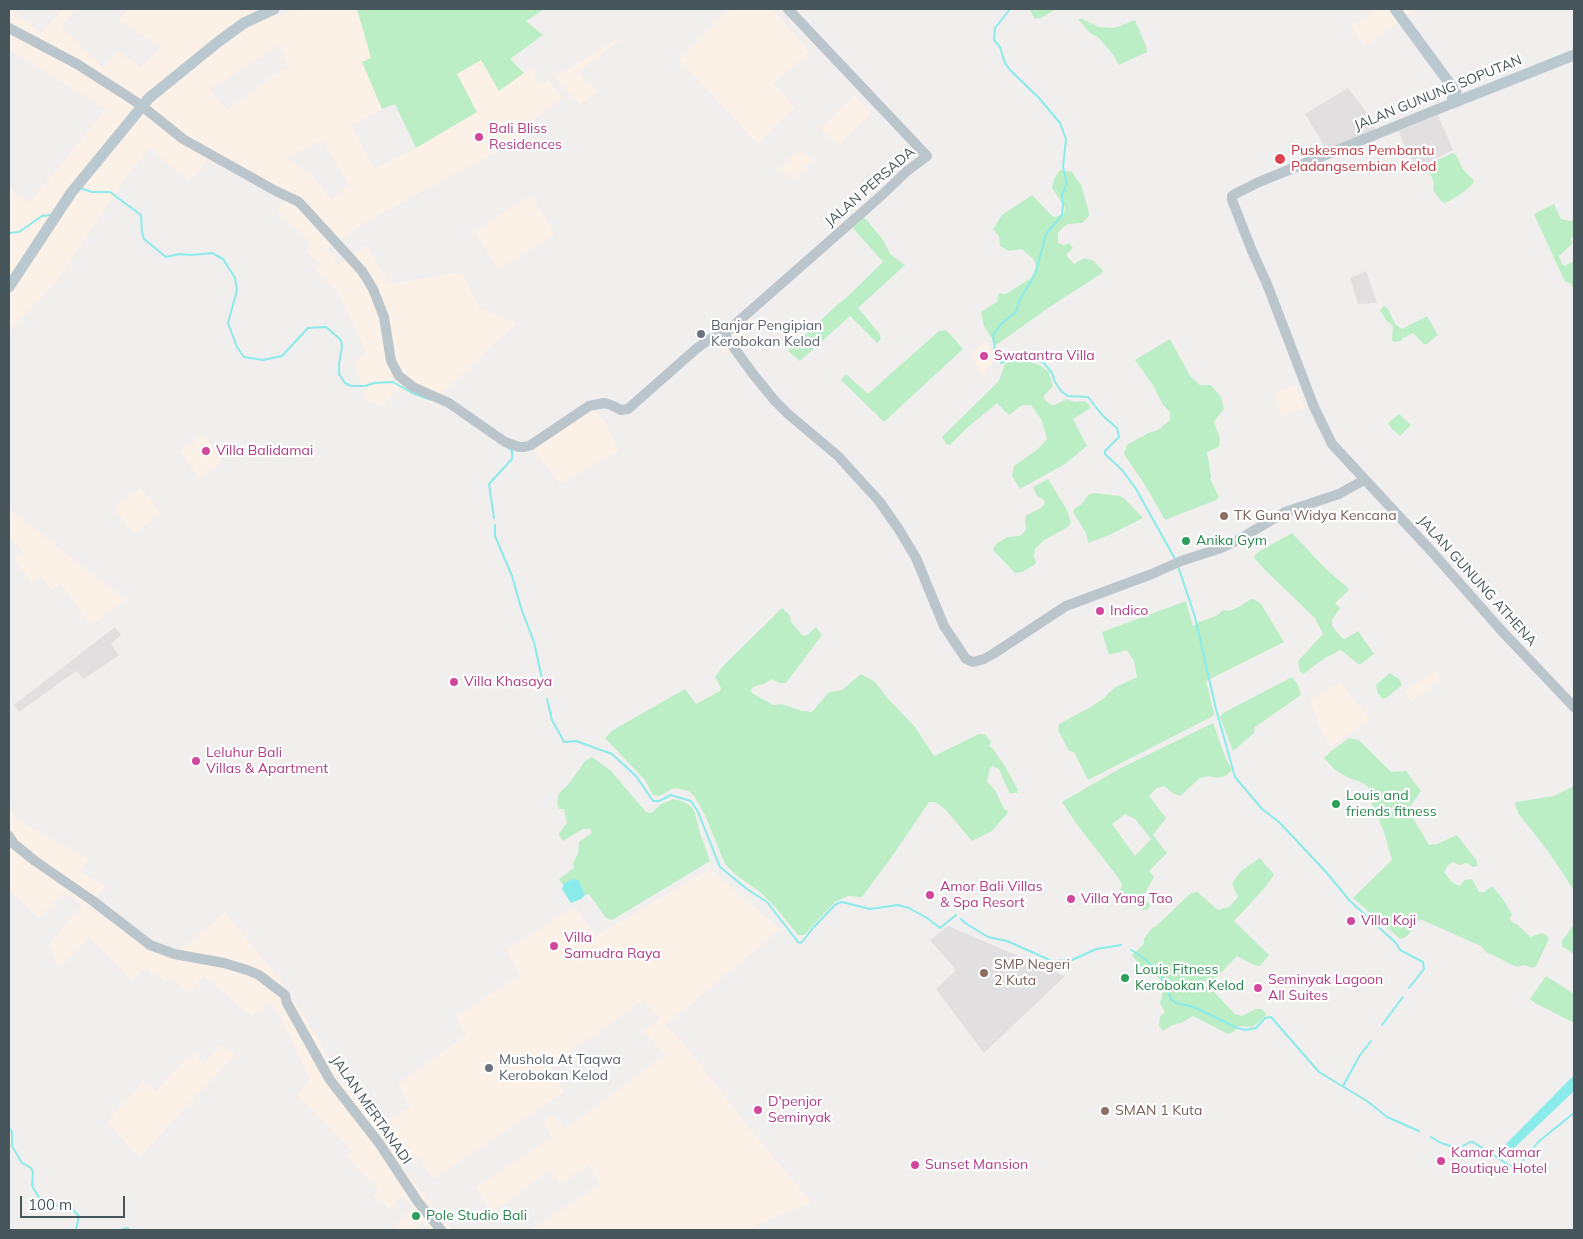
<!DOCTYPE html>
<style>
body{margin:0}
#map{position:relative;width:1583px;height:1239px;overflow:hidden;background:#f1eeee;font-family:Mulish,sans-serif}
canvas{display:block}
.frame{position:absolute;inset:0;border:10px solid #46565b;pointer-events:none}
.scale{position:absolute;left:20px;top:1196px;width:105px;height:22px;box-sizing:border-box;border:2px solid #46565b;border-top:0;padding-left:6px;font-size:15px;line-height:18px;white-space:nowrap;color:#46565b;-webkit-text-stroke:4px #fff;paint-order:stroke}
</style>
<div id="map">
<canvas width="1583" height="1239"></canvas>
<div class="frame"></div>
<div class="scale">100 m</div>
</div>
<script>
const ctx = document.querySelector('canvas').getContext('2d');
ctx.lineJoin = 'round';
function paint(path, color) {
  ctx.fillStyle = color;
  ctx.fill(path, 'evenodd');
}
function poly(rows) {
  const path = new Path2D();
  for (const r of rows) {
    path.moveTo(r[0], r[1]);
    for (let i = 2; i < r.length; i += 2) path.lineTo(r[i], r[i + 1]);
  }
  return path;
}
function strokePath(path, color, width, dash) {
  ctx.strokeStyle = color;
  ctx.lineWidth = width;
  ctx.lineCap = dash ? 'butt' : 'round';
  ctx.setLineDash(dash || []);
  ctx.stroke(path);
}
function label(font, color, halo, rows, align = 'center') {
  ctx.font = font + ' Mulish,sans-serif';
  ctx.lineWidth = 4.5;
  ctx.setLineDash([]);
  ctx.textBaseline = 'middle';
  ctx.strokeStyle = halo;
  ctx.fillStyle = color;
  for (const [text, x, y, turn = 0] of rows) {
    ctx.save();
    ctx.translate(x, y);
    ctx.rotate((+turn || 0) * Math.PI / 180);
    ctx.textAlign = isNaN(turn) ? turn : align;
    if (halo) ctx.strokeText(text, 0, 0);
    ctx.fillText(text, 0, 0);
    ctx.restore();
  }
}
paint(poly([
 [9,9,12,9,41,33,63,9,73,9,75,12,61,26,103,68,118,52,141,67,161,47,118,20,128,9,270,9,279,17,295,9,357,9,372,58,362,62,382,109,351,125,374,169,416,148,477,112,456,74,481,60,499,90,530,68,540,85,548,80,562,98,522,129,522,139,374,217,326,249,339,265,366,245,390,284,462,272,480,309,517,323,431,404,397,389,382,407,366,400,354,362,366,354,356,329,337,291,315,270,321,264,306,251,311,243,276,210,286,200,253,180,208,160,189,182,150,148,129,173,58,279,9,332,9,188,30,202,106,109,9,50],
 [280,45,289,68,275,74,227,110,210,89],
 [322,140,349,185,331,200,314,178,287,158],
 [729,9,772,9,810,52,773,83,795,107,758,144,679,60],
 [1377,9,1417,9,1365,46,1351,26],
 [619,38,619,41,613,46,579,71,585,80,598,91,580,105,555,77],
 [855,95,871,114,837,146,821,129],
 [799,150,813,160,794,180,779,169],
 [531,195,555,234,498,270,475,231],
 [746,310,756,326,726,354,713,340],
 [987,340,995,360,981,377,972,352],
 [1296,385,1305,408,1281,416,1275,392],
 [591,408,606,423,618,451,560,484,533,448],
 [203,434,223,461,200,479,180,452],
 [140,487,161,513,134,534,114,508],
 [9,509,82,566,126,599,91,626,61,583,51,590,42,576,32,582,14,559,23,552,9,537],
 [1435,670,1441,678,1412,702,1405,692],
 [1340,682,1370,719,1331,747,1319,726,1310,700],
 [9,805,18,821,89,859,80,872,106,886,88,908,144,943,176,954,225,912,288,990,325,1051,330,1064,349,1090,363,1106,371,1101,384,1122,410,1107,398,1084,466,1035,456,1017,520,975,506,950,575,906,595,936,710,869,780,929,666,1025,684,1044,758,1139,812,1203,783,1213,748,1230,531,1230,600,1184,588,1164,561,1184,550,1170,492,1214,476,1187,552,1137,543,1122,553,1115,565,1129,664,1055,644,1031,660,1019,643,1000,550,1066,564,1092,433,1179,418,1156,402,1166,452,1230,431,1230,422,1221,413,1230,400,1230,395,1225,413,1208,404,1195,389,1209,373,1195,379,1190,347,1157,353,1152,297,1095,310,1080,287,1030,271,1001,251,1017,204,975,188,994,170,977,165,982,157,974,154,977,146,967,132,981,89,937,59,969,49,944,83,905,64,892,39,918,9,890],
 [221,1044,236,1053,139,1158,107,1122,143,1081,156,1091,194,1051,203,1065]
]), '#fbf1e7');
paint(poly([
 [1348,88,1368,114,1378,134,1329,154,1305,114],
 [1438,115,1453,150,1425,164,1420,165,1415,163,1407,153,1399,131],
 [1366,271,1377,303,1358,304,1350,278],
 [115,627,121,635,111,644,119,655,84,679,76,671,19,712,14,705],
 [948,926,1065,976,984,1053,936,989,956,970,930,940]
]), '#e2dfe0');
paint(poly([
 [357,9,544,9,526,21,543,35,510,59,524,73,499,91,481,60,457,74,477,112,416,148,395,104,382,109,362,62,371,58],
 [1029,9,1056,9,1043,17,1035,19],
 [1078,19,1082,19,1099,27,1112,28,1118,27,1135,20,1146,46,1147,52,1119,65,1114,56,1099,38,1090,33],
 [1453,153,1456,155,1463,169,1474,181,1473,184,1462,193,1451,200,1445,203,1442,202,1433,190,1434,183,1432,177,1425,166],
 [1060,170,1072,172,1081,185,1089,213,1089,216,1082,223,1068,224,1062,228,1058,233,1058,243,1064,245,1069,243,1073,248,1066,255,1074,264,1085,258,1094,261,1103,271,1101,274,1051,306,996,345,984,326,981,312,997,302,999,293,1006,294,1031,278,1036,267,1034,260,1022,249,1009,251,1000,246,999,236,993,229,1002,215,1032,195,1052,216,1056,217,1064,213,1065,207,1052,188,1054,179],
 [1554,204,1561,219,1570,221,1574,220,1574,235,1571,238,1572,244,1559,256,1562,264,1565,266,1574,261,1574,289,1570,283,1565,282,1534,214],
 [864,217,884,241,890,254,905,265,858,308,879,333,881,339,877,343,850,316,800,361,788,351,838,304,845,299,883,262,852,227],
 [1384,306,1388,309,1395,324,1402,329,1427,316,1438,335,1427,344,1424,344,1413,333,1403,338,1401,341,1394,342,1392,340,1393,326,1386,320,1380,310],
 [945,330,950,334,963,349,884,422,841,380,846,374,868,394,939,331],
 [1170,339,1190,376,1200,385,1211,385,1221,397,1224,409,1214,422,1220,439,1219,447,1207,452,1211,476,1210,479,1219,497,1216,500,1165,520,1145,485,1124,454,1127,445,1148,433,1158,430,1170,420,1170,412,1163,405,1153,385,1135,360],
 [1015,361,1028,361,1041,366,1049,372,1053,386,1044,396,1045,400,1051,405,1055,405,1066,399,1075,402,1085,401,1090,406,1089,409,1073,419,1087,446,1065,464,1020,489,1012,476,1014,466,1038,449,1047,439,1041,419,1031,405,1022,405,1009,415,997,403,968,427,950,445,946,444,942,437,999,381,1005,363],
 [1399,414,1411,425,1400,436,1391,428,1388,423],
 [1048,479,1067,510,1071,522,1068,527,1044,540,1035,549,1034,556,1036,562,1034,565,1022,572,1015,573,993,550,996,544,1007,537,1020,536,1026,530,1025,517,1027,515,1041,508,1045,503,1044,500,1037,496,1033,487],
 [1094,493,1120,496,1125,499,1143,518,1107,536,1088,543,1086,533,1073,512,1074,509,1082,504,1088,495],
 [1292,533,1327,570,1348,588,1348,591,1335,603,1340,608,1332,620,1332,626,1342,638,1345,639,1358,631,1374,654,1361,664,1358,664,1341,650,1325,658,1306,672,1303,674,1300,671,1298,661,1323,634,1315,618,1267,572,1255,559,1254,556,1258,552],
 [1251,599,1254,599,1261,604,1284,642,1206,681,1214,713,1213,716,1088,780,1074,752,1069,751,1058,730,1059,724,1089,708,1103,699,1114,688,1137,677,1134,661,1127,650,1109,655,1102,632,1186,601,1193,626,1199,622,1216,616,1223,610,1229,611,1239,607],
 [782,608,790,616,791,622,802,635,806,636,816,627,822,635,786,683,780,683,771,679,766,683,753,687,751,690,752,693,773,705,782,704,802,711,812,712,829,692,842,690,861,674,874,681,890,701,915,727,934,756,979,734,985,734,991,742,989,746,993,749,1006,768,1018,790,1017,793,1010,793,1008,790,999,769,993,766,990,768,987,782,995,790,1004,809,1008,811,1007,814,992,831,972,841,945,809,935,802,929,802,891,858,862,897,848,896,835,902,804,935,798,935,776,908,760,892,736,875,725,864,705,815,694,796,689,791,674,788,659,796,653,795,645,780,605,738,613,730,685,689,696,704,720,691,721,688,715,677,723,666],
 [1390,673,1399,679,1402,685,1386,698,1383,699,1378,694,1376,685],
 [1292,677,1298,685,1301,695,1255,727,1254,733,1233,751,1220,717,1223,713],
 [1213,723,1226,759,1232,770,1226,776,1217,778,1209,776,1200,778,1180,796,1174,794,1164,786,1157,788,1149,796,1166,818,1153,835,1167,853,1149,871,1154,877,1144,895,1144,898,1150,905,1149,908,1146,910,1138,908,1118,895,1122,885,1119,879,1076,823,1062,802,1119,769],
 [1125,814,1135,819,1151,839,1135,856,1112,824],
 [1349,738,1359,740,1391,772,1406,771,1421,791,1408,810,1429,845,1437,844,1457,835,1477,861,1477,866,1473,867,1467,863,1459,865,1453,862,1448,865,1444,872,1452,882,1459,886,1465,880,1472,879,1479,892,1484,892,1492,886,1502,898,1512,914,1510,919,1512,922,1518,925,1530,937,1542,933,1547,936,1549,939,1536,966,1533,968,1524,965,1517,967,1510,964,1493,955,1487,953,1481,946,1420,919,1408,935,1402,939,1399,938,1353,898,1392,860,1383,829,1373,806,1368,787,1363,783,1349,778,1335,770,1324,758,1330,752],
 [592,757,611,771,646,812,652,813,661,804,673,799,682,801,692,807,695,813,700,833,710,861,612,920,606,918,589,894,585,895,579,880,573,879,563,885,559,879,574,868,573,863,578,854,579,842,592,833,590,829,583,829,563,841,559,835,560,832,567,823,564,809,559,809,557,802,559,793,568,785,585,761],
 [1574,786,1574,890,1547,850,1518,813,1515,803,1516,802,1554,796],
 [1260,858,1274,875,1262,891,1234,921,1269,955,1260,966,1254,965,1237,956,1213,981,1211,977,1201,984,1215,993,1235,1014,1242,1016,1256,1009,1261,1009,1266,1013,1265,1016,1258,1023,1252,1027,1239,1026,1232,1033,1228,1034,1193,1016,1181,1023,1172,1025,1163,1031,1159,1026,1160,1017,1165,1012,1160,1003,1163,992,1162,982,1150,968,1143,970,1132,955,1144,944,1144,938,1153,927,1155,927,1191,893,1197,892,1218,910,1229,907,1238,897,1232,884,1233,882,1242,870],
 [1574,924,1574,954,1562,946,1562,941],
 [1546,976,1574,994,1574,1023,1535,1003,1530,999]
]), '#bceec5');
paint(poly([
 [573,879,579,880,585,895,581,899,571,903,562,889,564,883],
 [1574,1075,1574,1090,1571,1094,1510,1152,1505,1149,1503,1147]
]), '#8aebea');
strokePath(poly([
 [1010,9,995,28,994,40,1000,47,1005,63,1010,70,1039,98,1060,123,1066,139,1063,167,1067,183,1062,195,1063,205,1062,215,1046,234,1035,275,1020,299,1016,312,1001,324,993,335,995,350,1001,363,1009,359,1020,360,1027,357,1035,361,1043,362,1052,373,1055,382,1062,392,1068,396,1088,397,1103,416,1117,428,1119,437,1105,451,1105,454,1123,471,1136,489,1175,559],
 [80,188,92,192,110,192,141,215,142,233,144,239,166,257,179,254,192,255,212,253,223,259,235,278,237,290,228,323,237,347,244,357,263,360,282,356,308,328,326,327,341,340,342,347,339,364,339,374,345,383,351,386,365,386,374,383,393,382,412,393,431,400],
 [9,233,19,232,42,216,51,215],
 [494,518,489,484,512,459,512,451,509,448],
 [495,525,495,536,512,576,521,608,534,642,543,683],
 [1178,566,1195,617,1216,709,1235,777,1262,809,1279,822,1326,872,1350,901,1396,943,1400,950,1423,962,1424,969,1409,988],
 [547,699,552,720,564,742,576,741,612,754,636,776,653,801,659,801,671,795,691,801,698,812,720,867,747,889,767,902,798,942,801,943,813,928,836,904,842,902,870,909,898,905,909,908,927,918,940,928,956,915],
 [961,919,965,923,988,937,1007,941,1052,961,1072,960,1096,949,1121,945],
 [1131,950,1141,956,1160,972,1171,999,1176,1003,1194,1007,1237,1028,1246,1030,1256,1028,1265,1018,1271,1017,1319,1072,1367,1101,1387,1117,1419,1131],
 [1382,1025,1403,997],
 [1343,1086,1360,1055,1371,1041],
 [9,1128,12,1132,12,1146,22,1163,31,1168,33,1172,32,1186,40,1199,54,1205,71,1208,79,1216,76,1230],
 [1431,1137,1441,1143,1454,1147,1461,1147,1470,1142,1473,1142,1512,1167,1518,1167,1538,1142,1574,1113],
 [120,1230,127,1228,130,1230]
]), '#8aebea', 2);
strokePath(poly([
 [9,28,77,64,124,94,142,106,183,139,274,190,299,202,362,271,373,289,384,317,391,361,399,376,413,387,449,403,505,442,519,447,524,447,531,445,589,406,604,403,611,405,621,410,628,409,696,349,708,340,724,334,882,195,907,171,927,156,788,9],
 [1453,103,1259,182,1235,194,1232,196,1232,200,1252,251,1267,284,1314,407,1332,444,1433,553,1500,629,1574,707],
 [724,334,753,374,775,401,788,414,838,456,879,501,898,528,916,558,944,626,966,659,973,662,984,659,993,654,1066,606,1152,574,1181,561,1221,548,1238,540,1285,512,1339,494,1364,480],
 [9,836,14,844,35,861,93,901,150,945,174,954,224,963,247,970,259,975,285,995,287,1003,330,1080,379,1143,418,1202,441,1230]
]), '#bac6cb', 10);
strokePath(poly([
 [1395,9,1456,92],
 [1451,86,1453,103,1574,55],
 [9,287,71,193,149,98,218,42,244,23,274,9]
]), '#bac9d0', 11);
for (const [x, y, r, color] of [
 [479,137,5,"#d1479c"],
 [1280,159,6,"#e0444e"],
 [701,334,5,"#6b7280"],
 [984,356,5,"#d1479c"],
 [206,451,5,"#d1479c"],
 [1224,516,5,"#8d6e63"],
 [1186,541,5,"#2e9e5b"],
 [1100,611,5,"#d1479c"],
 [454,682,5,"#d1479c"],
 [196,761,5,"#d1479c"],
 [1336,804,5,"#2e9e5b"],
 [930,895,5,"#d1479c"],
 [1071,899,5,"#d1479c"],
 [1351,921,5,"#d1479c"],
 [554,946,5,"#d1479c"],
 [984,973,5,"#8d6e63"],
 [1125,978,5,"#2e9e5b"],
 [1258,988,5,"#d1479c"],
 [489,1068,5,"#6b7280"],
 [758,1110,5,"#d1479c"],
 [1105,1111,5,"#8d6e63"],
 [1441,1161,5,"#d1479c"],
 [915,1165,5,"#d1479c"],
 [416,1216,5,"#2e9e5b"]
]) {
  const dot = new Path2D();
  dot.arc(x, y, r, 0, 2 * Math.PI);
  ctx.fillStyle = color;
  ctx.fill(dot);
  strokePath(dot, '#fff', 2);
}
label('14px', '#46565b', '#fff', [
 ["JALAN GUNUNG SOPUTAN",1438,93,-22],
 ["JALAN PERSADA",870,187,-41],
 ["JALAN GUNUNG ATHENA",1477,581,48],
 ["JALAN MERTANADI",371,1110,55]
]);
label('14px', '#b23c85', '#fff', [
 ["Bali Bliss",489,129],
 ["Residences",489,145],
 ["Swatantra Villa",994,356],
 ["Villa Balidamai",216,451],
 ["Indico",1110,611],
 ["Villa Khasaya",464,682],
 ["Leluhur Bali",206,753],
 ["Villas & Apartment",206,769],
 ["Amor Bali Villas",940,887],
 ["& Spa Resort",940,903],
 ["Villa Yang Tao",1081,899],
 ["Villa Koji",1361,921],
 ["Villa",564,938],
 ["Samudra Raya",564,954],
 ["Seminyak Lagoon",1268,980],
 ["All Suites",1268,996],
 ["D'penjor",768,1102],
 ["Seminyak",768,1118],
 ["Kamar Kamar",1451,1153],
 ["Boutique Hotel",1451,1169],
 ["Sunset Mansion",925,1165]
], 'left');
label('14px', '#be3a42', '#fff', [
 ["Puskesmas Pembantu",1291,151],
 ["Padangsembian Kelod",1291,167]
], 'left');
label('14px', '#5b616d', '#fff', [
 ["Banjar Pengipian",711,326],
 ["Kerobokan Kelod",711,342],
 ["Mushola At Taqwa",499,1060],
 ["Kerobokan Kelod",499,1076]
], 'left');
label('14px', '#785e54', '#fff', [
 ["TK Guna Widya Kencana",1234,516],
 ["SMP Negeri",994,965],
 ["2 Kuta",994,981],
 ["SMAN 1 Kuta",1115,1111]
], 'left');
label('14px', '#27864d', '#fff', [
 ["Anika Gym",1196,541],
 ["Louis and",1346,796],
 ["friends fitness",1346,812],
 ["Louis Fitness",1135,970],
 ["Kerobokan Kelod",1135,986],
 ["Pole Studio Bali",426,1216]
], 'left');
</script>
